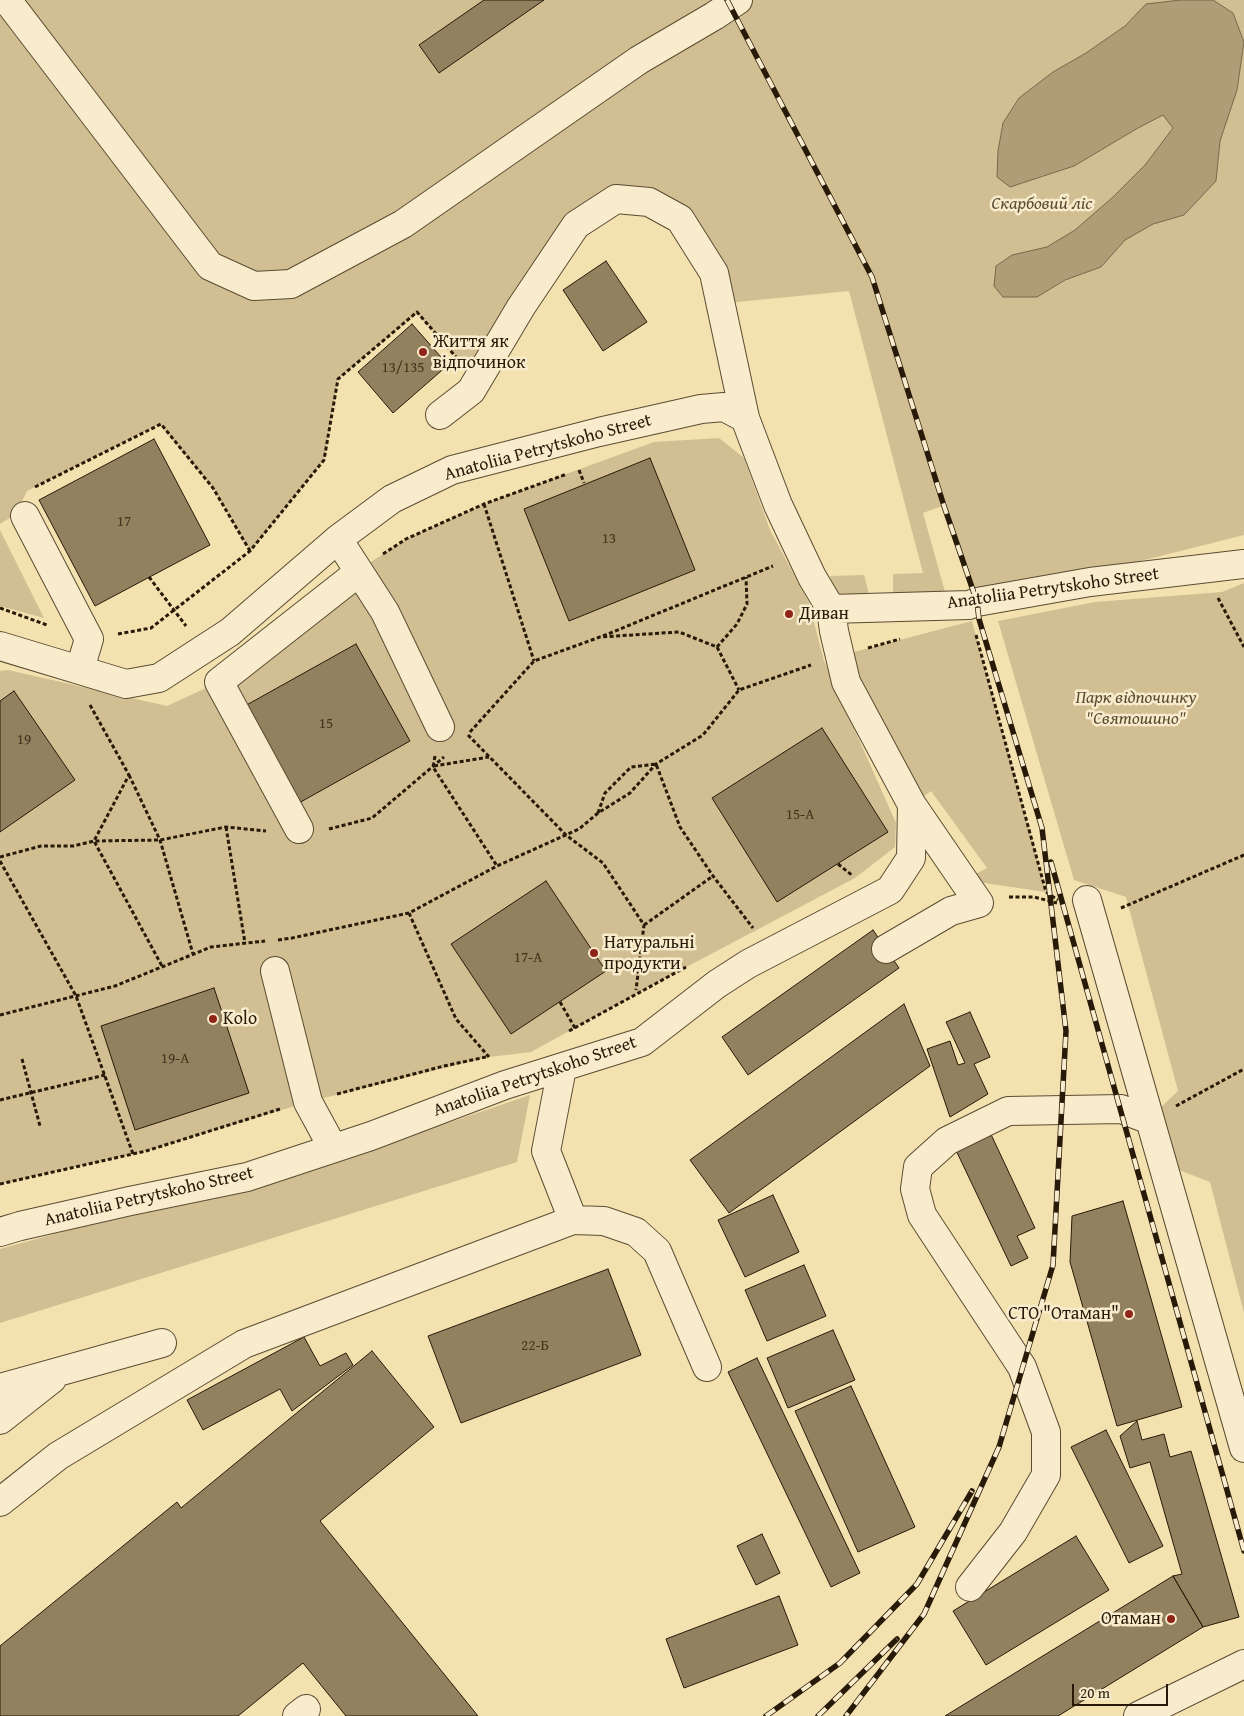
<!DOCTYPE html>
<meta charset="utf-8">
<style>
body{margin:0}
#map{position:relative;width:1244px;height:1716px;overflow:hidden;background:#f4e1b0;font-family:"Gentium Book Plus",serif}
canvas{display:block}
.scale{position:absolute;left:1072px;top:1684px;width:96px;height:22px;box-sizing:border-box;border:2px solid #271a08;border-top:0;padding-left:6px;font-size:15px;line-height:18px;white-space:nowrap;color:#271a08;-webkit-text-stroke:4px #f8eccc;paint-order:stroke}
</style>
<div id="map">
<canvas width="1244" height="1716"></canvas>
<div class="scale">20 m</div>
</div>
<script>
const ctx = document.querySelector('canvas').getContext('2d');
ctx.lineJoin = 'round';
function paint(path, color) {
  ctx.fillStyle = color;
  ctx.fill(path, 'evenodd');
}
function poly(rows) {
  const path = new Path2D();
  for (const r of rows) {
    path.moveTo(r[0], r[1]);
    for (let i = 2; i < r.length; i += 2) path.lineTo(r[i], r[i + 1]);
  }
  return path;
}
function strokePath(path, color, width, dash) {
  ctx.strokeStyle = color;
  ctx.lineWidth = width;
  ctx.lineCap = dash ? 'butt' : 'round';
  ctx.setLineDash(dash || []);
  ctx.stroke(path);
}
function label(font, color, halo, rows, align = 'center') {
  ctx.font = font + ' "Gentium Book Plus",serif';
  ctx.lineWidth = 5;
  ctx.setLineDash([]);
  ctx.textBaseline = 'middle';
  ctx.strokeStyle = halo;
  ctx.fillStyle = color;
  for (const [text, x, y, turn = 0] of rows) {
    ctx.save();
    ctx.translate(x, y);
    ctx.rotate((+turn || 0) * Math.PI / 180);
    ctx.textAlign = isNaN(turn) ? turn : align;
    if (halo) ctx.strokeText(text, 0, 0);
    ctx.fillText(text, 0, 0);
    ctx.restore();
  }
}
paint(poly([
 [0,0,1244,0,1244,535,977,602,945,505,923,513,947,599,900,600,893,593,893,574,923,573,849,291,727,303,653,190,568,223,466,368,417,313,338,379,324,460,250,551,213,488,160,424,27,491,16,514,0,524],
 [719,438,744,458,770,530,809,603,824,661,896,823,895,847,855,878,660,981,531,1052,489,1057,308,1102,146,1151,0,1184,0,671,8,670,167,706,219,682,371,562,406,539,484,504,654,442],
 [0,530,44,618,0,606],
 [864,575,871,601,835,595,830,576],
 [1244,583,1244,1313,1210,1182,1171,1167,1155,1113,1178,1091,1126,897,1074,880,998,621,1095,602,1222,592],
 [972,621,1046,892,964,880,987,868,931,791,920,799,852,678,850,653],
 [530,1095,517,1162,0,1323,0,1249,84,1226,251,1190]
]), '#d1bf93');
const water = poly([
 [1180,0,1213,0,1233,13,1244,42,1237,90,1220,141,1216,181,1184,215,1153,224,1125,240,1101,267,1065,280,1037,297,1003,297,994,286,996,266,1012,255,1047,247,1075,230,1113,197,1145,165,1173,128,1163,115,1138,128,1074,166,1010,187,997,177,998,151,1003,123,1019,98,1053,72,1086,53,1125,26,1146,4,1180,0]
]);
paint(water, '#ae9d77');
strokePath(water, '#78694b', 1);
const building = poly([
 [484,0,544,0,439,73,419,45,484,0],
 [606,261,647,322,603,351,563,290,606,261],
 [412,324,448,365,393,413,358,372,412,324],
 [154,439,210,545,95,606,39,500,154,439],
 [650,458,695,570,569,621,524,509,650,458],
 [356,644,410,741,297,804,243,707,356,644],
 [14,691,75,780,0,832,0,701,14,691],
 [822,728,888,832,777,902,712,798,822,728],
 [546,881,606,971,511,1034,451,944,546,881],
 [873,930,899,968,748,1075,722,1037,873,930],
 [214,988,249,1093,135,1130,101,1026,214,988],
 [904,1004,930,1066,729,1213,690,1160,904,1004],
 [970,1012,990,1057,974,1064,988,1094,950,1117,927,1049,950,1041,958,1065,965,1063,946,1022,970,1012],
 [988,1128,1035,1228,1017,1236,1028,1258,1011,1266,953,1144,988,1128],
 [773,1195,799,1252,745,1277,718,1220,773,1195],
 [1123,1201,1182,1407,1117,1426,1070,1262,1072,1216,1123,1201],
 [804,1265,826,1316,767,1341,745,1290,804,1265],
 [608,1269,641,1355,461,1423,428,1336,608,1269],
 [833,1330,855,1380,788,1408,767,1358,833,1330],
 [304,1337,320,1366,346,1353,353,1365,292,1411,280,1389,203,1430,187,1400,304,1337],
 [372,1351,434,1427,320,1521,478,1716,346,1716,303,1663,238,1716,0,1716,0,1646,177,1502,181,1508,372,1351],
 [757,1358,860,1573,831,1587,728,1372,757,1358],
 [851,1386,915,1527,858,1552,795,1411,851,1386],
 [1137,1421,1142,1440,1164,1434,1170,1457,1191,1451,1239,1617,1203,1627,1173,1576,1182,1574,1150,1462,1130,1468,1120,1436,1137,1421],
 [1106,1430,1163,1546,1129,1563,1071,1447,1106,1430],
 [762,1534,780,1573,756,1585,737,1546,762,1534],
 [1076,1536,1109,1590,986,1665,953,1611,1076,1536],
 [1173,1576,1203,1627,1058,1716,945,1716,1173,1576],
 [779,1596,798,1645,684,1688,666,1639,779,1596]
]);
paint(building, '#92815f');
strokePath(building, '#271a08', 1);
const minor = poly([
 [7,0,210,266,254,286,291,284,403,224,639,60,714,16,738,0],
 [25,516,89,639,80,669],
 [338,539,385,612,440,727],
 [831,609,969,605,977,602,1090,582,1244,564],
 [0,646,126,684,159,678,230,632,338,539,392,499,452,470,599,432,701,409,724,407,745,418],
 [299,829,219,682,359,572],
 [1087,900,1244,1448],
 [886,949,951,911,979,903,912,805],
 [275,971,308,1102,333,1148],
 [562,1068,546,1151,573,1220],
 [0,1232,20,1226,130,1201,247,1177,371,1136,505,1085,642,1042,717,984,748,964,890,890,911,858,912,805,846,682,834,631,831,609,812,577,778,505,745,418,714,273,680,219,649,202,616,199,576,225,521,307,471,391,440,415],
 [0,1388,162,1343],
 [0,1420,52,1379],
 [0,1502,58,1456,244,1344,573,1220,604,1221,636,1232,657,1251,707,1367],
 [970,1587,1013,1532,1046,1475,1046,1432,1022,1367,922,1215,915,1189,918,1167,947,1141,1008,1111,1121,1109,1150,1120],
 [297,1716,306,1709],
 [1138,1716,1244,1664]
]);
strokePath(minor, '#5a4c32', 30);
strokePath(poly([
 [579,470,584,483],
 [35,487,161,424,213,488,250,551],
 [484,504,534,661],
 [383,554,406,539,484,504,567,474],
 [149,577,186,626],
 [1218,598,1244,647],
 [0,608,47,625],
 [118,634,151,628,250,551,324,460,338,379,417,312,456,357],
 [976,635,1046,892,1058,900],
 [603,636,773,566],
 [717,647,737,624,747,604,746,577],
 [868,648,900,639],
 [90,705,129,775,94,841,162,966],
 [470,732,534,661,600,637,679,632,717,647,739,690],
 [468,735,566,835,603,863,644,925,636,990],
 [435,756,433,767,497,866],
 [434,766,489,757],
 [129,775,160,840,193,954],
 [598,813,605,793,631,767,656,764,680,827,713,876,753,928],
 [226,827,245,943],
 [329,829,372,818,444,757],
 [0,857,41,846,73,846,94,841,160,840,226,827,266,831],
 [0,861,76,996,133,1154],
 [838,864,853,876],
 [1009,897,1034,897,1057,903],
 [1121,908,1244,855],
 [409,913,456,1019,489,1057],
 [644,925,713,876],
 [278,940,292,938,409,913,497,866,579,829,598,813,630,793,656,764,703,735,739,690,811,665],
 [560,1002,575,1028],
 [0,1015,115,986,211,947,265,941],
 [569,1031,686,967],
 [22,1059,40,1126],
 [337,1094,444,1066,486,1057],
 [0,1100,105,1075],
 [1176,1106,1244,1069],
 [0,1184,146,1151,280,1109]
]), '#271a08', 3, [4, 2.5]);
strokePath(minor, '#f8eccc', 28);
const rail = poly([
 [727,0,872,277,944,506,977,602,979,619,1042,828,1066,1031,1053,1265,999,1447,924,1614,846,1716],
 [1051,862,1244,1551],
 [766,1716,840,1663,917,1584,972,1491],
 [818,1716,897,1639]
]);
strokePath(rail, '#271a08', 5.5);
strokePath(rail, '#f8eccc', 4, [11]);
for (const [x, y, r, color] of [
 [423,352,5,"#8f2418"],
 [789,614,5,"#8f2418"],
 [594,953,5,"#8f2418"],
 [213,1019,5,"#8f2418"],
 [1129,1314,5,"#8f2418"],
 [1171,1619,5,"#8f2418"]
]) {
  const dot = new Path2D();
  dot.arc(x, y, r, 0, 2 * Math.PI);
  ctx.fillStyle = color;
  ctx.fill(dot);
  strokePath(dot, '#f8eccc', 2);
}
label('15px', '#42341e', null, [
 ["13/135",403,368],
 ["17",124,522],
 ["13",609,539],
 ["15",326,724],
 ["19",24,740],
 ["15-А",800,815],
 ["17-А",528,958],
 ["19-А",175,1059],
 ["22-Б",535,1346]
]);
label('italic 18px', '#5a4c32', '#f8eccc', [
 ["Скарбовий ліс",1042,204],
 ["Парк відпочинку",1136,698],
 ["\"Святошино\"",1136,719]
]);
label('18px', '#271a08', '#f8eccc', [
 ["Життя як",433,342],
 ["відпочинок",433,363],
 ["Диван",799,614],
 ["Натуральні",604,943],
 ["продукти",604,964],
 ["Kolo",223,1019],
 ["СТО \"Отаман\"",1119,1314,"right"],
 ["Отаман",1161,1619,"right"]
], 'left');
label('18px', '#271a08', '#f8eccc', [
 ["Anatoliia Petrytskoho Street",548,448,-15],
 ["Anatoliia Petrytskoho Street",1053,589,-8],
 ["Anatoliia Petrytskoho Street",535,1077,-19],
 ["Anatoliia Petrytskoho Street",149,1197,-13]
]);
</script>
